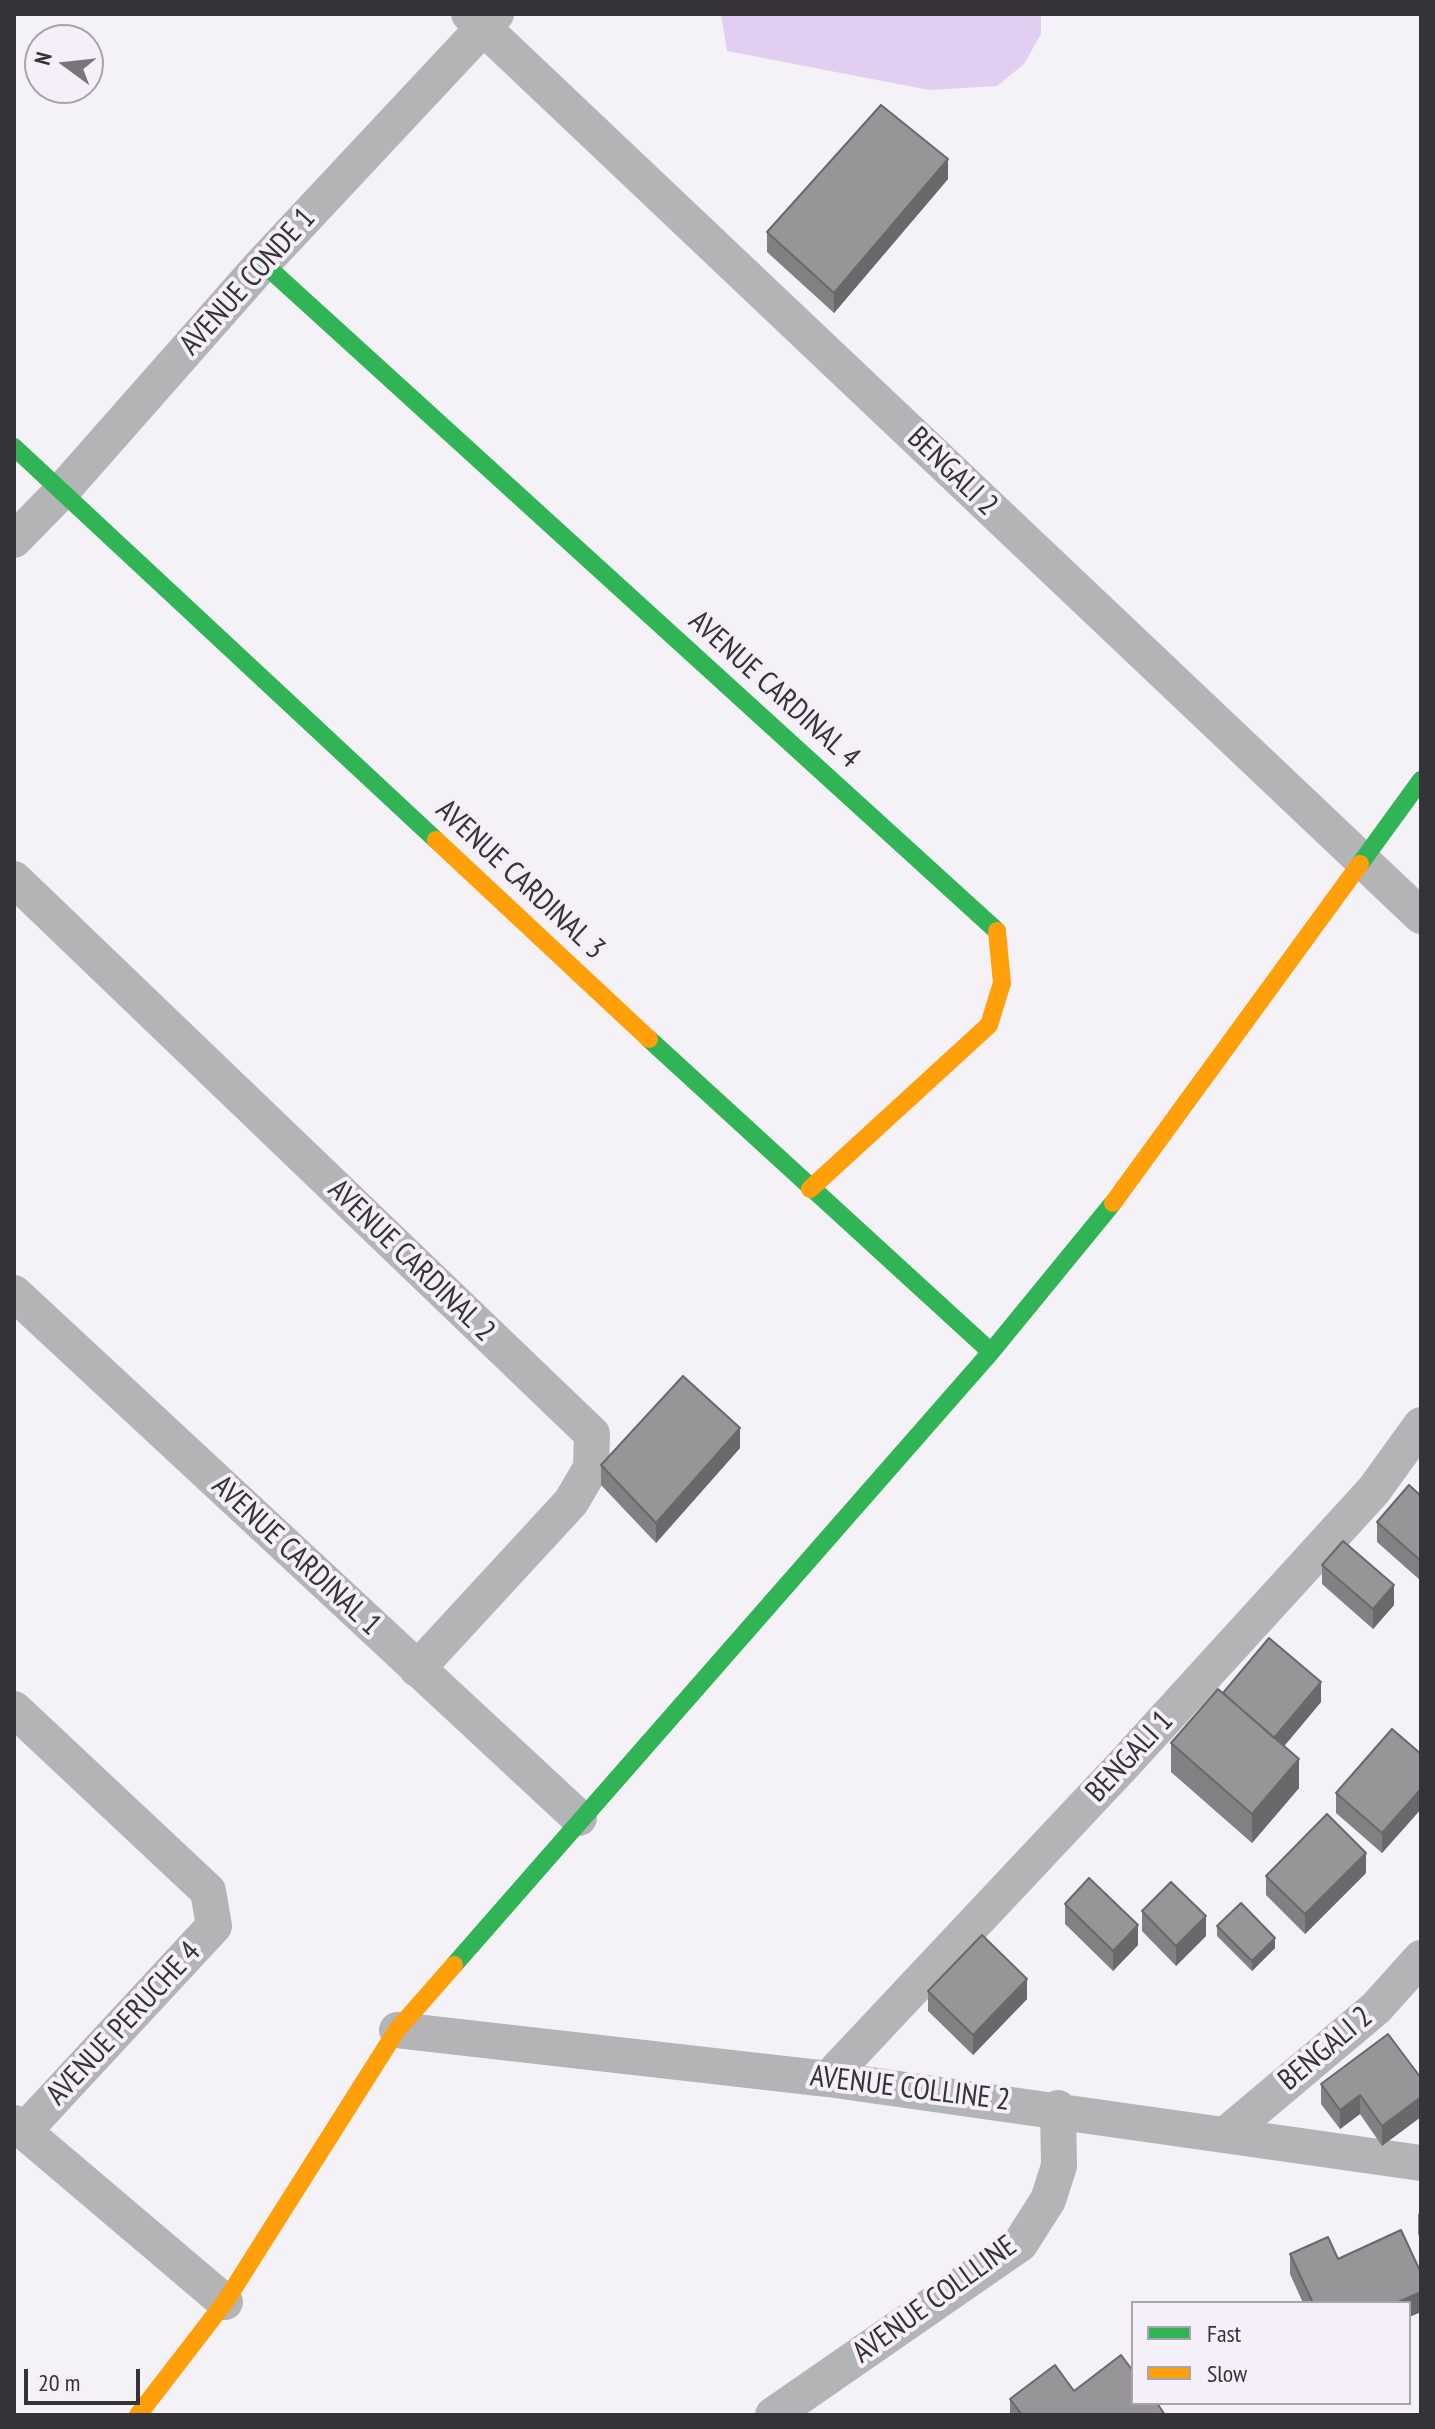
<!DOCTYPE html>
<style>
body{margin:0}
#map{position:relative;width:1435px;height:2429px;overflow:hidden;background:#f4f1f7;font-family:"PT Sans Narrow",sans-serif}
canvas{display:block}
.frame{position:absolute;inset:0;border:16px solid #353337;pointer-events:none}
.legend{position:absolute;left:1131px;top:2301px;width:280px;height:104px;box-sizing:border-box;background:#f5eff9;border:2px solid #a8a4ab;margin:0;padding:10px 14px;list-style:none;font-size:24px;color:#353337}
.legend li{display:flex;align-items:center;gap:16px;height:40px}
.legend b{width:40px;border:2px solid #a8a4ab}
.north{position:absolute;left:24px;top:24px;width:80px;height:80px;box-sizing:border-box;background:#f5eff9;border:2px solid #a8a4ab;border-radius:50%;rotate:285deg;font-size:22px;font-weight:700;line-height:32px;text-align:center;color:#353337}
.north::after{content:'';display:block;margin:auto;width:28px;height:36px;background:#78767a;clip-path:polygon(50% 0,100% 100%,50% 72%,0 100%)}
.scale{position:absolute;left:24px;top:2369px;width:116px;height:36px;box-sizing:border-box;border:4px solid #353337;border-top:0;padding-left:10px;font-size:24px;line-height:28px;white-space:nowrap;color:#353337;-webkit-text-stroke:6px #f5eff9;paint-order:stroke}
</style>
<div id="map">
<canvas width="1435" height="2429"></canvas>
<div class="frame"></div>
<ul class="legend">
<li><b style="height:10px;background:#30b455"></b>Fast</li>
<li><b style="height:10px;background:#ff9f0a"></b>Slow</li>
</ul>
<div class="north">N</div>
<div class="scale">20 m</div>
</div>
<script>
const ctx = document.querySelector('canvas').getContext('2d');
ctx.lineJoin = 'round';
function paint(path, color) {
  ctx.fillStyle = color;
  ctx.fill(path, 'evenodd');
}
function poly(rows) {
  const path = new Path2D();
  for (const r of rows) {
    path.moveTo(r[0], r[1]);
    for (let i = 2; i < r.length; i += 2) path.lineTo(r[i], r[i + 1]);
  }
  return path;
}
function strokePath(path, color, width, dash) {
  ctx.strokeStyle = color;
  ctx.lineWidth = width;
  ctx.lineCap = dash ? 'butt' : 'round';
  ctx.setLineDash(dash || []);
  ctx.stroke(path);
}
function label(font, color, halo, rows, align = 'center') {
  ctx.font = font + ' "PT Sans Narrow",sans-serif';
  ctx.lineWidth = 8;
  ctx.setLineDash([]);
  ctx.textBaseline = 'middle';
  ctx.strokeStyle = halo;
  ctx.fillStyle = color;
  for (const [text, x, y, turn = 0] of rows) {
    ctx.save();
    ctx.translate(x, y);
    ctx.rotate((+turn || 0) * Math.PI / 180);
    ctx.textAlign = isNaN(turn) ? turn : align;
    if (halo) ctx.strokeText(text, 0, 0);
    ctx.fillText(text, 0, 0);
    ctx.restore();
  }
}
paint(poly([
 [721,14,1041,14,1041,34,1024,64,997,86,929,90,727,51]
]), '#e2cef0');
strokePath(poly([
 [469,14,1421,916],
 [14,540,62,491,263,263,496,14],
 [14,879,592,1434,591,1468,571,1502,417,1669],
 [14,1293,579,1818],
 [14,1709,208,1891,214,1926,23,2132],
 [397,2030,828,2079,1421,2163],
 [828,2079,1124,1764,1374,1490,1421,1425],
 [14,2123,225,2302],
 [1225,2135,1376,2008,1421,1958],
 [773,2415,1020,2244,1048,2200,1059,2166,1058,2108]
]), '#b3b4b5', 36);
strokePath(poly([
 [263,263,997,931],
 [14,447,436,840],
 [1360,864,1421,780],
 [649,1039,991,1352],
 [454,1965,991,1352,1113,1203]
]), '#30b455', 18);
strokePath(poly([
 [436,840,649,1039],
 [810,1189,989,1025,1002,983,997,931],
 [1113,1203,1360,864],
 [138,2415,225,2302,397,2030,454,1965]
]), '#ff9f0a', 18);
paint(poly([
 [948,179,834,313,767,252,767,232],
 [740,1448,656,1543,601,1485,601,1465],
 [1421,1496,1421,1581,1377,1542,1377,1522],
 [1322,1565,1394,1605,1373,1629,1322,1584],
 [1223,1693,1321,1702,1284,1746,1299,1788,1252,1843,1171,1772,1171,1743],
 [1421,1754,1421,1809,1382,1853,1336,1813,1336,1793],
 [1366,1873,1305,1934,1266,1895,1266,1876],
 [1065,1904,1138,1945,1113,1971,1065,1924],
 [1142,1911,1206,1936,1176,1966,1142,1931],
 [1217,1926,1275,1948,1252,1971,1217,1936],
 [928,1991,1027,1999,973,2055,928,2011],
 [1388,2034,1382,2146,1360,2114,1340,2129,1321,2104,1321,2084],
 [1421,2213,1421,2241,1418,2234,1418,2214],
 [1290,2254,1338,2259,1421,2273,1421,2312,1409,2317,1409,2303,1303,2303,1290,2274],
 [1074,2391,1165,2415,1010,2415,1010,2399]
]), '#838083');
paint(poly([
 [948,159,948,179,834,313,834,293],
 [740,1428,740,1448,656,1543,656,1523],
 [1394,1585,1394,1605,1373,1629,1373,1609],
 [1321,1682,1321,1702,1270,1763,1270,1743],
 [1299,1759,1299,1788,1252,1843,1252,1814],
 [1421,1789,1421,1809,1382,1853,1382,1833],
 [1366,1853,1366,1873,1305,1934,1305,1914],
 [1206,1916,1206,1936,1176,1966,1176,1946],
 [1138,1925,1138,1945,1113,1971,1113,1951],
 [1275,1938,1275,1948,1252,1971,1252,1961],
 [1027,1979,1027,1999,973,2055,973,2035],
 [1360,2095,1360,2114,1340,2129,1340,2110],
 [1421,2097,1421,2117,1382,2146,1382,2126],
 [1421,2292,1421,2312,1409,2317,1409,2303,1396,2303]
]), '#6a686a');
const building = poly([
 [881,105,948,159,834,293,767,232,881,105],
 [683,1376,740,1428,656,1523,601,1465,683,1376],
 [1409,1485,1421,1496,1421,1561,1377,1522,1409,1485],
 [1343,1541,1394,1585,1373,1609,1322,1565,1343,1541],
 [1269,1638,1321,1682,1274,1738,1223,1693,1269,1638],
 [1218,1689,1299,1759,1252,1814,1171,1743,1218,1689],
 [1392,1729,1421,1754,1421,1789,1382,1833,1336,1793,1392,1729],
 [1327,1814,1366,1853,1305,1914,1266,1876,1327,1814],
 [1089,1878,1138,1925,1113,1951,1065,1904,1089,1878],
 [1171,1882,1206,1916,1176,1946,1142,1911,1171,1882],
 [1241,1903,1275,1938,1252,1961,1217,1926,1241,1903],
 [982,1935,1027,1979,973,2035,928,1991,982,1935],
 [1388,2034,1421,2078,1421,2097,1382,2126,1360,2095,1340,2110,1321,2084,1388,2034],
 [1401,2230,1421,2273,1421,2292,1396,2303,1313,2303,1290,2254,1328,2237,1338,2259,1401,2230],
 [1121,2355,1133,2371,1133,2403,1157,2403,1165,2415,1022,2415,1010,2399,1055,2365,1074,2391,1121,2355]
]);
paint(building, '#989598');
strokePath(building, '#6a686a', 2);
label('30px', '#353337', '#f5eff9', [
 ["AVENUE CONDE 1",248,282,-48],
 ["BENGALI 2",952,472,44],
 ["AVENUE CARDINAL 4",774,690,42],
 ["AVENUE CARDINAL 3",520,880,43],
 ["AVENUE CARDINAL 2",411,1261,44],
 ["AVENUE CARDINAL 1",296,1556,43],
 ["BENGALI 1",1130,1757,-47],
 ["AVENUE PERUCHE 4",124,2024,-47],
 ["BENGALI 2",1326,2049,-40],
 ["AVENUE COLLINE 2",910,2089,7],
 ["AVENUE COLLLINE",935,2300,-36]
]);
</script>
